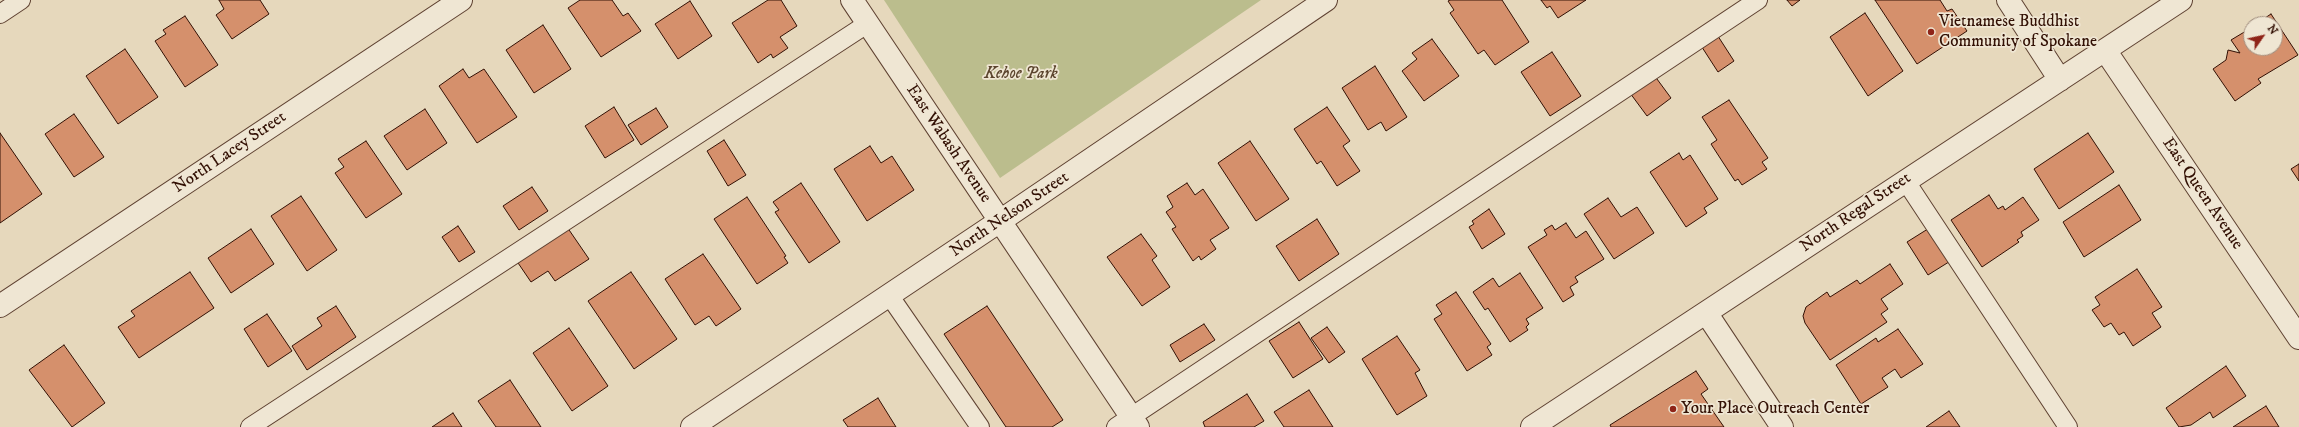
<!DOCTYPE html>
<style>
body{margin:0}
#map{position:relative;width:2299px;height:427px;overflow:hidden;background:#e6d8bc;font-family:"IM FELL DW Pica",serif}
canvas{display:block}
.north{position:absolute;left:2243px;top:16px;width:40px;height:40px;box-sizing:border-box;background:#efe6d3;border:1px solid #a39080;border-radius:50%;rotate:56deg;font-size:11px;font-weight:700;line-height:16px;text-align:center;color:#321004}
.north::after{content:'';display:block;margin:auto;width:14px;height:18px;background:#8f2418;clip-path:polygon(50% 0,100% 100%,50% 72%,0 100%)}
</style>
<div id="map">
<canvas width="2299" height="427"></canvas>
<div class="north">N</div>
</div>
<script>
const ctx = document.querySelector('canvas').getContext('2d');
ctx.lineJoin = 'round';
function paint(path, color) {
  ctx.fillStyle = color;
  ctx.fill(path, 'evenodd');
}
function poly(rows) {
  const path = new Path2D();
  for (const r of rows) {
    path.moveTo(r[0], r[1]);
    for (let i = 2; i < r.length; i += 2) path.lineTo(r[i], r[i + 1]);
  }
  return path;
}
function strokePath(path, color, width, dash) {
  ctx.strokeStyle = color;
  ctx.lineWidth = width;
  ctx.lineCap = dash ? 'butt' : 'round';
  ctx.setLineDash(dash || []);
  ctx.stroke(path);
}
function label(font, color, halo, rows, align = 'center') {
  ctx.font = font + ' "IM FELL DW Pica",serif';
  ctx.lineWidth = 3.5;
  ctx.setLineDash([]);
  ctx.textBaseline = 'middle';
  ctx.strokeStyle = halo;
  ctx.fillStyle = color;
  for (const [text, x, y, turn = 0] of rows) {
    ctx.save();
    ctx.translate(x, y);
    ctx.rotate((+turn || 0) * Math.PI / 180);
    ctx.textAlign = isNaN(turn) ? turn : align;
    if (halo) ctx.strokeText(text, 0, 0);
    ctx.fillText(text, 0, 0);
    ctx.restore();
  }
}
paint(poly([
 [884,0,1261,0,1000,178]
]), '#bbbd8d');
const building = poly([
 [219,0,260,0,269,14,232,39,216,15,224,9,219,0],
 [580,0,612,0,623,16,628,13,641,31,601,57,568,8,580,0],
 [768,0,781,0,797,26,780,37,788,48,773,58,771,54,758,63,732,23,768,0],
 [1450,0,1502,0,1529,42,1495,65,1484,50,1478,54,1450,13,1454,10,1448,1,1450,0],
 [1541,0,1586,0,1558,18,1550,6,1547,8,1541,0],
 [1787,0,1800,0,1792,6,1787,0],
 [1875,0,1940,0,1947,11,1952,9,1967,31,1917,64,1875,0],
 [690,1,712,36,678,59,655,24,690,1],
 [1865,13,1903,71,1868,96,1830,37,1865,13],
 [2271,14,2298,55,2258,79,2261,83,2235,101,2213,69,2226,60,2228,50,2240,53,2231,40,2251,28,2251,48,2275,48,2275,24,2256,24,2271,14],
 [185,16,218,65,185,87,155,41,166,34,163,30,185,16],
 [543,25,571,69,534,93,506,50,543,25],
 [1714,30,1734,61,1718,72,1698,41,1714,30],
 [1432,39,1459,76,1424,101,1402,71,1417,59,1412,53,1432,39],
 [125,49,158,97,118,124,86,76,125,49],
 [1552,52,1581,96,1550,116,1521,72,1552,52],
 [1375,66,1407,117,1386,131,1381,122,1368,130,1342,88,1375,66],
 [463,69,469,78,484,69,517,117,477,143,439,86,463,69],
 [1654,75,1671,98,1647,116,1630,93,1654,75],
 [1729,100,1768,158,1762,162,1767,169,1742,185,1738,179,1735,181,1711,144,1717,140,1702,117,1729,100],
 [614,107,634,140,605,158,585,126,614,107],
 [1327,107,1350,141,1343,146,1360,171,1337,186,1321,161,1317,164,1294,129,1327,107],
 [656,108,668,127,641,145,628,125,656,108],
 [425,109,447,143,407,170,384,136,425,109],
 [74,114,104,157,74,177,45,134,74,114],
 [0,133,42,194,0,223,0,133],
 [2088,133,2114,172,2059,209,2034,169,2088,133],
 [724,140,746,175,728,186,707,151,724,140],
 [366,141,402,194,366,218,335,173,344,167,338,159,366,141],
 [1250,141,1289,199,1256,221,1218,163,1250,141],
 [870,146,881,163,892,156,914,190,867,221,834,169,870,146],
 [1679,153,1683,160,1690,155,1718,199,1704,208,1707,213,1686,227,1650,172,1679,153],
 [2299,164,2299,181,2291,169,2299,164],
 [801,183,840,242,809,263,775,212,779,210,773,202,801,183],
 [1187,183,1195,195,1203,189,1229,228,1210,240,1216,249,1201,260,1199,256,1193,261,1172,229,1176,227,1166,212,1173,207,1167,196,1187,183],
 [2119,185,2141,220,2084,257,2063,222,2119,185],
 [532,187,548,211,519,230,503,206,532,187],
 [1989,195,1998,209,2003,206,2005,210,2023,197,2039,220,2021,232,2023,236,2017,240,2019,242,1982,267,1951,220,1989,195],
 [301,196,337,250,307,271,271,216,301,196],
 [747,197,786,256,784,257,788,263,757,284,714,219,747,197],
 [1608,198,1621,217,1637,207,1654,233,1614,259,1584,214,1608,198],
 [1489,209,1505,234,1482,249,1469,227,1474,224,1472,221,1489,209],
 [1317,219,1339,254,1299,281,1276,246,1317,219],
 [1566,223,1576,238,1586,231,1604,259,1575,277,1578,282,1570,287,1574,295,1563,302,1528,247,1547,235,1544,230,1552,225,1555,230,1566,223],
 [565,224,589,259,555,281,548,271,531,282,514,257,565,224],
 [458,226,475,252,459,262,442,237,458,226],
 [1931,227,1952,260,1928,275,1907,242,1931,227],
 [251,229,274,264,231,293,208,258,251,229],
 [1141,234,1157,256,1152,260,1170,287,1142,306,1107,257,1141,234],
 [703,254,741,309,716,326,709,316,695,325,665,279,703,254],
 [1890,264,1903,284,1881,299,1888,309,1881,314,1887,322,1830,360,1805,323,1803,316,1806,307,1827,292,1830,297,1857,280,1860,284,1890,264],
 [2137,269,2162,307,2152,313,2161,327,2133,346,2124,332,2119,335,2111,323,2104,327,2092,310,2100,305,2095,297,2137,269],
 [190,272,214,308,139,358,118,327,135,316,131,311,190,272],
 [631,272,677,339,634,369,588,301,631,272],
 [1520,273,1543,308,1526,319,1529,324,1526,327,1528,330,1510,342,1488,308,1485,310,1473,292,1493,278,1499,287,1520,273],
 [1456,292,1491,344,1487,347,1492,355,1467,371,1434,319,1442,314,1436,305,1456,292],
 [336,306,356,337,307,370,292,346,322,326,317,318,336,306],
 [987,306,1063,420,1052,427,1006,427,944,334,987,306],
 [267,314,292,351,268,367,244,329,267,314],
 [1299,322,1323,359,1293,378,1269,341,1299,322],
 [1204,324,1215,340,1180,362,1170,345,1204,324],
 [1327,327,1345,352,1329,363,1311,338,1327,327],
 [569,328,608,386,572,411,533,353,569,328],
 [1898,329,1923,364,1901,378,1895,369,1882,378,1888,387,1861,404,1836,365,1876,338,1878,342,1898,329],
 [1397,336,1420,370,1415,373,1427,396,1397,415,1362,359,1397,336],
 [64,345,105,403,72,427,29,370,64,345],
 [2226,366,2246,396,2213,418,2210,412,2191,425,2179,427,2166,408,2226,366],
 [1696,371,1708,389,1701,394,1724,427,1611,427,1610,425,1696,371],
 [510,380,541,427,496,427,478,401,510,380],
 [1309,390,1333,427,1284,427,1274,412,1309,390],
 [1247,394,1264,421,1254,427,1205,427,1203,422,1247,394],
 [878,398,896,427,848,427,843,420,878,398],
 [2266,406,2279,427,2233,427,2266,406],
 [1949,411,1960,427,1926,427,1949,411],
 [453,413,462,427,432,427,453,413]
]);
paint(building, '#d5906c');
strokePath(building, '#321004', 1);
const lane = poly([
 [0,14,21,0],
 [1905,180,2068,427],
 [889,295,980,427],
 [250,427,867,24],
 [1116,427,1758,0]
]);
const street = poly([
 [852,0,1138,427],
 [2008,0,2060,80],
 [2105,50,2299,338],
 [0,306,461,0],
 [1707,314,1782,427],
 [692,427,1000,221,1326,0],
 [1532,427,2181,0]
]);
strokePath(lane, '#5f4232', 20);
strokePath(street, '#5f4232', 24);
strokePath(lane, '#efe6d3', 18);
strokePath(street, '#efe6d3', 22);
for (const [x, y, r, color] of [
 [1931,32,4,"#8f2418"],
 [1673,409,4,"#8f2418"]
]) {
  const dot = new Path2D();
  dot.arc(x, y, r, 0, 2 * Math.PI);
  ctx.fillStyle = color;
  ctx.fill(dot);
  strokePath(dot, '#efe6d3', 1.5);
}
label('17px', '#321004', '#efe6d3', [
 ["Vietnamese Buddhist",1939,22],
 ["Community of Spokane",1939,42],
 ["Your Place Outreach Center",1681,409]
], 'left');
label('italic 17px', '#5b442d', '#efe6d3', [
 ["Kehoe Park",1021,74]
]);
label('17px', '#321004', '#efe6d3', [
 ["East Wabash Avenue",948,144,56],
 ["North Lacey Street",230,153,-34],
 ["East Queen Avenue",2202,194,56],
 ["North Regal Street",1856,213,-34],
 ["North Nelson Street",1010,215,-34]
]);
</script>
